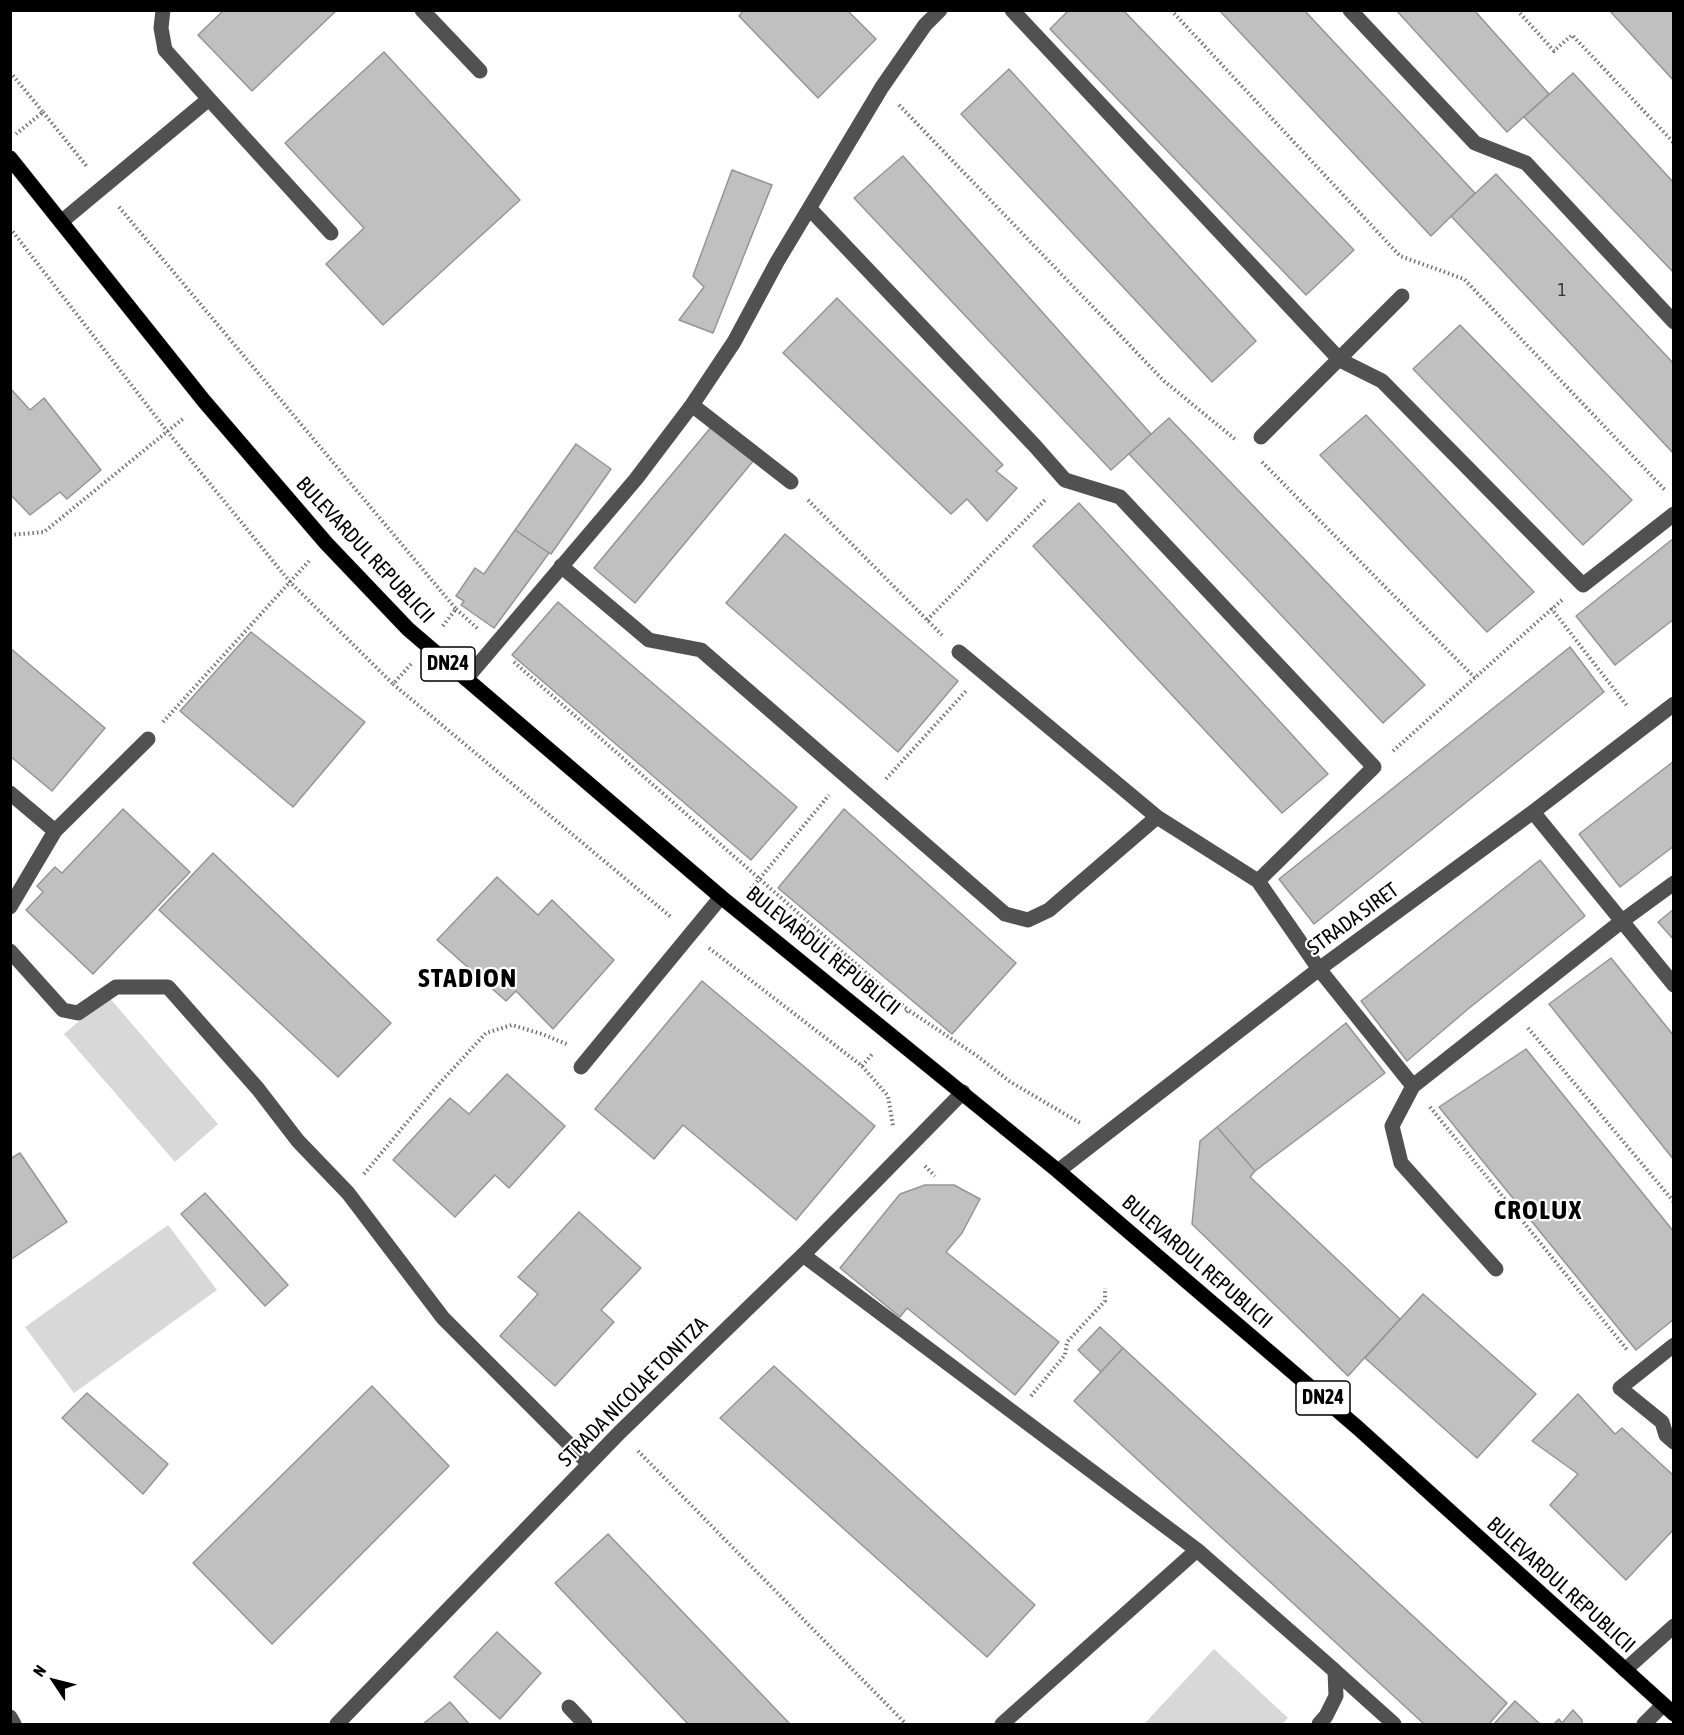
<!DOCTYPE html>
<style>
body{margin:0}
#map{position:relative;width:1684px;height:1735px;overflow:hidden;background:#fff;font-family:"Asap Condensed",sans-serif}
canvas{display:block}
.frame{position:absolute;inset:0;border:12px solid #000;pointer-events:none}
.north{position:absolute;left:24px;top:1651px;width:60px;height:60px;-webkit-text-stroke:4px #fff;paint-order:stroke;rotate:305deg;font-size:16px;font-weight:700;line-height:24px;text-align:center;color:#000}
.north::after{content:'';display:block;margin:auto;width:21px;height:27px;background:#000;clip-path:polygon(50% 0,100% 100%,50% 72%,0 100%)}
</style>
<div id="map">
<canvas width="1684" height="1735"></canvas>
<div class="frame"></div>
<div class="north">N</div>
</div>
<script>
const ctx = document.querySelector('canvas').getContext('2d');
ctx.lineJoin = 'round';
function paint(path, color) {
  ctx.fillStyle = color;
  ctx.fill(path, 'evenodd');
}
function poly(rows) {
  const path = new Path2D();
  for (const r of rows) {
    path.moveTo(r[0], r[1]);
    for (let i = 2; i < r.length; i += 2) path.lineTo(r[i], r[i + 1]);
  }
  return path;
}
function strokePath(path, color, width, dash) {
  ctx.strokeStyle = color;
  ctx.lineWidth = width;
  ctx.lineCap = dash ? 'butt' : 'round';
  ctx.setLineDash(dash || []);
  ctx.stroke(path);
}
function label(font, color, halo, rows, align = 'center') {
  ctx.font = font + ' "Asap Condensed",sans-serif';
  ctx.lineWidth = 4.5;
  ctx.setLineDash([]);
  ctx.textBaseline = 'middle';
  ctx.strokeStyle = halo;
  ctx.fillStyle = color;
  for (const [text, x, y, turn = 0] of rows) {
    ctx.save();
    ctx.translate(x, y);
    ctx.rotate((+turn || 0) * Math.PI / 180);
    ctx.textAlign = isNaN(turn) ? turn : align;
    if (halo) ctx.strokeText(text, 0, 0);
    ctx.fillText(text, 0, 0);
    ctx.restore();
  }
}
paint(poly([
 [108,996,218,1124,175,1162,64,1034],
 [168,1225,217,1290,74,1393,25,1327],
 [1214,1649,1288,1718,1282,1724,1144,1724]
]), '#d8d8d8');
const building = poly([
 [224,10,337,10,252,91,198,35,224,10],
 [744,10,847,10,876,39,818,98,739,16,744,10],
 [1069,10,1123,10,1354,250,1306,295,1050,29,1069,10],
 [1219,10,1304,10,1475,193,1431,236,1219,10],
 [1396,10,1474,10,1549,94,1507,132,1396,10],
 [1609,10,1674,10,1674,81,1609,10],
 [384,52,520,200,383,325,326,264,364,228,285,143,384,52],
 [1009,69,1256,341,1212,382,961,114,1009,69],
 [1573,73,1674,183,1674,273,1524,117,1573,73],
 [903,156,1151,434,1111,470,854,198,903,156],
 [732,170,772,185,713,333,679,320,704,287,693,276,732,170],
 [1496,174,1674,364,1674,454,1451,216,1496,174],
 [837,298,1003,465,996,471,1017,488,987,521,967,499,951,514,783,353,837,298],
 [1460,325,1632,500,1583,545,1413,369,1460,325],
 [10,388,30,410,44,398,101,470,67,499,60,492,30,515,10,494,10,388],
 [1366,415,1534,592,1487,632,1320,455,1366,415],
 [1169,418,1425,685,1383,723,1129,454,1169,418],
 [712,426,754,460,635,603,594,568,712,426],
 [576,444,611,469,551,554,515,530,576,444],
 [1079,503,1328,774,1282,813,1033,546,1079,503],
 [515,530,549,553,494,628,461,605,464,601,456,596,475,568,484,574,515,530],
 [785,534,958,681,898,752,726,603,785,534],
 [1674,538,1674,619,1615,665,1576,616,1674,538],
 [558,602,797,807,751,860,512,655,558,602],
 [251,632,365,722,293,807,180,711,251,632],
 [1570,647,1604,692,1314,924,1279,879,1570,647],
 [10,648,105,728,52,791,10,756,10,648],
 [1674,761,1674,846,1620,887,1579,834,1674,761],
 [123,809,190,872,93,974,26,910,43,892,37,886,55,867,62,873,123,809],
 [844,809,1016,963,952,1034,778,888,844,809],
 [213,853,391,1023,338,1077,159,910,213,853],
 [1540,860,1585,916,1468,1009,1407,1061,1361,1001,1540,860],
 [497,877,538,915,552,900,614,960,553,1029,516,991,506,1001,437,940,497,877],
 [1674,909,1674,940,1658,922,1674,909],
 [1611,958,1674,1036,1674,1160,1549,1004,1611,958],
 [702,981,875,1126,796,1220,683,1125,654,1159,595,1109,702,981],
 [1346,1023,1385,1073,1255,1171,1217,1127,1346,1023],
 [1526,1049,1674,1232,1674,1319,1636,1350,1439,1107,1526,1049],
 [507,1074,565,1126,509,1188,495,1175,455,1217,393,1160,450,1098,469,1114,507,1074],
 [1217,1127,1255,1171,1250,1177,1400,1319,1348,1376,1192,1224,1200,1141,1217,1127],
 [20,1153,67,1222,10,1260,10,1159,20,1153],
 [925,1185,954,1185,980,1199,962,1233,946,1252,1059,1342,1015,1395,907,1308,900,1317,840,1268,900,1194,925,1185],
 [205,1193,288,1285,265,1306,181,1214,205,1193],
 [579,1212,641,1268,601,1310,614,1322,555,1386,500,1336,538,1294,518,1277,579,1212],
 [1423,1294,1536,1394,1477,1458,1365,1358,1423,1294],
 [1100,1327,1123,1348,1101,1372,1078,1350,1100,1327],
 [1123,1348,1507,1703,1489,1724,1424,1724,1074,1401,1123,1348],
 [774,1366,1035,1605,987,1657,720,1418,774,1366],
 [372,1386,449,1466,272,1644,193,1563,372,1386],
 [87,1393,168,1464,143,1494,62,1418,87,1393],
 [1578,1394,1615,1434,1622,1428,1674,1476,1674,1529,1626,1580,1550,1505,1578,1474,1532,1441,1578,1394],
 [608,1534,790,1724,688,1724,555,1583,608,1534],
 [497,1632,541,1673,500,1719,454,1677,497,1632],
 [1515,1701,1540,1724,1494,1724,1515,1701],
 [450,1702,469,1724,423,1724,450,1702],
 [1573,1710,1582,1720,1582,1724,1554,1724,1559,1719,1562,1723,1573,1710]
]);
paint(building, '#c0c0c0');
strokePath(building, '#959595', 1.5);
const major = poly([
 [10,158,204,401,326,543,408,629,721,897,1058,1171,1358,1428,1674,1714]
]);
strokePath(major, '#dbdbdb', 16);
strokePath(poly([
 [1171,10,1400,256,1464,279,1665,490],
 [1517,10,1554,51,1572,35,1674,143],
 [10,72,43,112,16,134],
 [899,105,1164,381,1236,440],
 [43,112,88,168],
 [119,207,456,609,442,627],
 [10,228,167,431,290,582,393,684],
 [1262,462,1475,678],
 [808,500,942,635],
 [10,535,44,532,185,417],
 [1551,608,1628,707],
 [456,609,478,629],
 [927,620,1047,498],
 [514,662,908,1010],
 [411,664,393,684,671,917],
 [163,722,309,561],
 [1393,751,1562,600],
 [886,779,966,691],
 [751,889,829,795],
 [709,948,862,1066,888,1096,893,1126],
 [906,1012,908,1010,976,1055,1009,1081,1080,1123],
 [1528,1028,1674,1202],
 [862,1066,873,1053],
 [1430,1107,1628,1351],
 [925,1166,935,1176],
 [364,1174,438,1085,486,1033,512,1025,542,1034,569,1045],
 [1031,1396,1065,1355,1067,1342,1105,1301,1105,1288],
 [638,1451,906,1724]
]), '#737373', 4, [1.5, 3]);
strokePath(poly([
 [422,10,480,71],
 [1012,10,1340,360,1382,381,1583,585,1674,514],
 [1350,10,1475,143,1526,163,1674,322],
 [209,99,331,233],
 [810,209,1035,446,1065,480,1120,497,1374,767,1258,881,1319,969,1413,1086],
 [61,222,209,99,165,50,161,28,163,10],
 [692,405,791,482],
 [1261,437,1402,296],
 [561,566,649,640,701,650,1005,914,1028,920,1049,910,1157,817,1258,881],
 [959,652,1157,817],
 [466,679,636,479,692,405,734,342,777,262,882,87,925,25,940,10],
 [10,793,55,831],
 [1533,812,1674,985],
 [10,907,55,831,148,739],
 [10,951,63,1010,78,1013,116,987,168,987,258,1089,298,1141,348,1193,443,1318,589,1464],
 [581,1067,721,897],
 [1058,1171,1319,969,1533,812,1674,704],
 [803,1255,1197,1550,1002,1724],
 [1496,1269,1401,1163,1392,1126,1413,1086,1622,921,1674,883],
 [1674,1345,1620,1388,1662,1422,1666,1435,1674,1442],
 [1197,1550,1335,1671,1336,1696,1326,1716,1319,1724],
 [1625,1670,1674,1626],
 [1335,1671,1394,1724],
 [569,1707,585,1724],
 [10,1717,14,1724],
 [337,1724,620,1432,803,1255,963,1092],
 [1644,1724,1663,1705]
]), '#515151', 15);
strokePath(major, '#000', 15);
label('18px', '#303030', null, [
 ["1",1562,290]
]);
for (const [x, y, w] of [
 [448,664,54],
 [1323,1398,54]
]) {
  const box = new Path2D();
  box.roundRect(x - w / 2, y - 17, w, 34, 4.5);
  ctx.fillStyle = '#fff';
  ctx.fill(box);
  strokePath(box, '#000', 1.5);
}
label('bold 20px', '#000', null, [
 ["DN24",448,664],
 ["DN24",1323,1398]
]);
label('21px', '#000', '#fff', [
 ["BULEVARDUL REPUBLICII",365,550,47],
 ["STRADA SIRET",1353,919,-36],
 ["BULEVARDUL REPUBLICII",823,951,39],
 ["BULEVARDUL REPUBLICII",1197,1262,41],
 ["STRADA NICOLAE TONITZA",633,1392,-45],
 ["BULEVARDUL REPUBLICII",1561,1585,42]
]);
ctx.letterSpacing = '1.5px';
label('bold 27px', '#000', '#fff', [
 ["STADION",468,978],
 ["CROLUX",1538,1210]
]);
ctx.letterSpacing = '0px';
</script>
